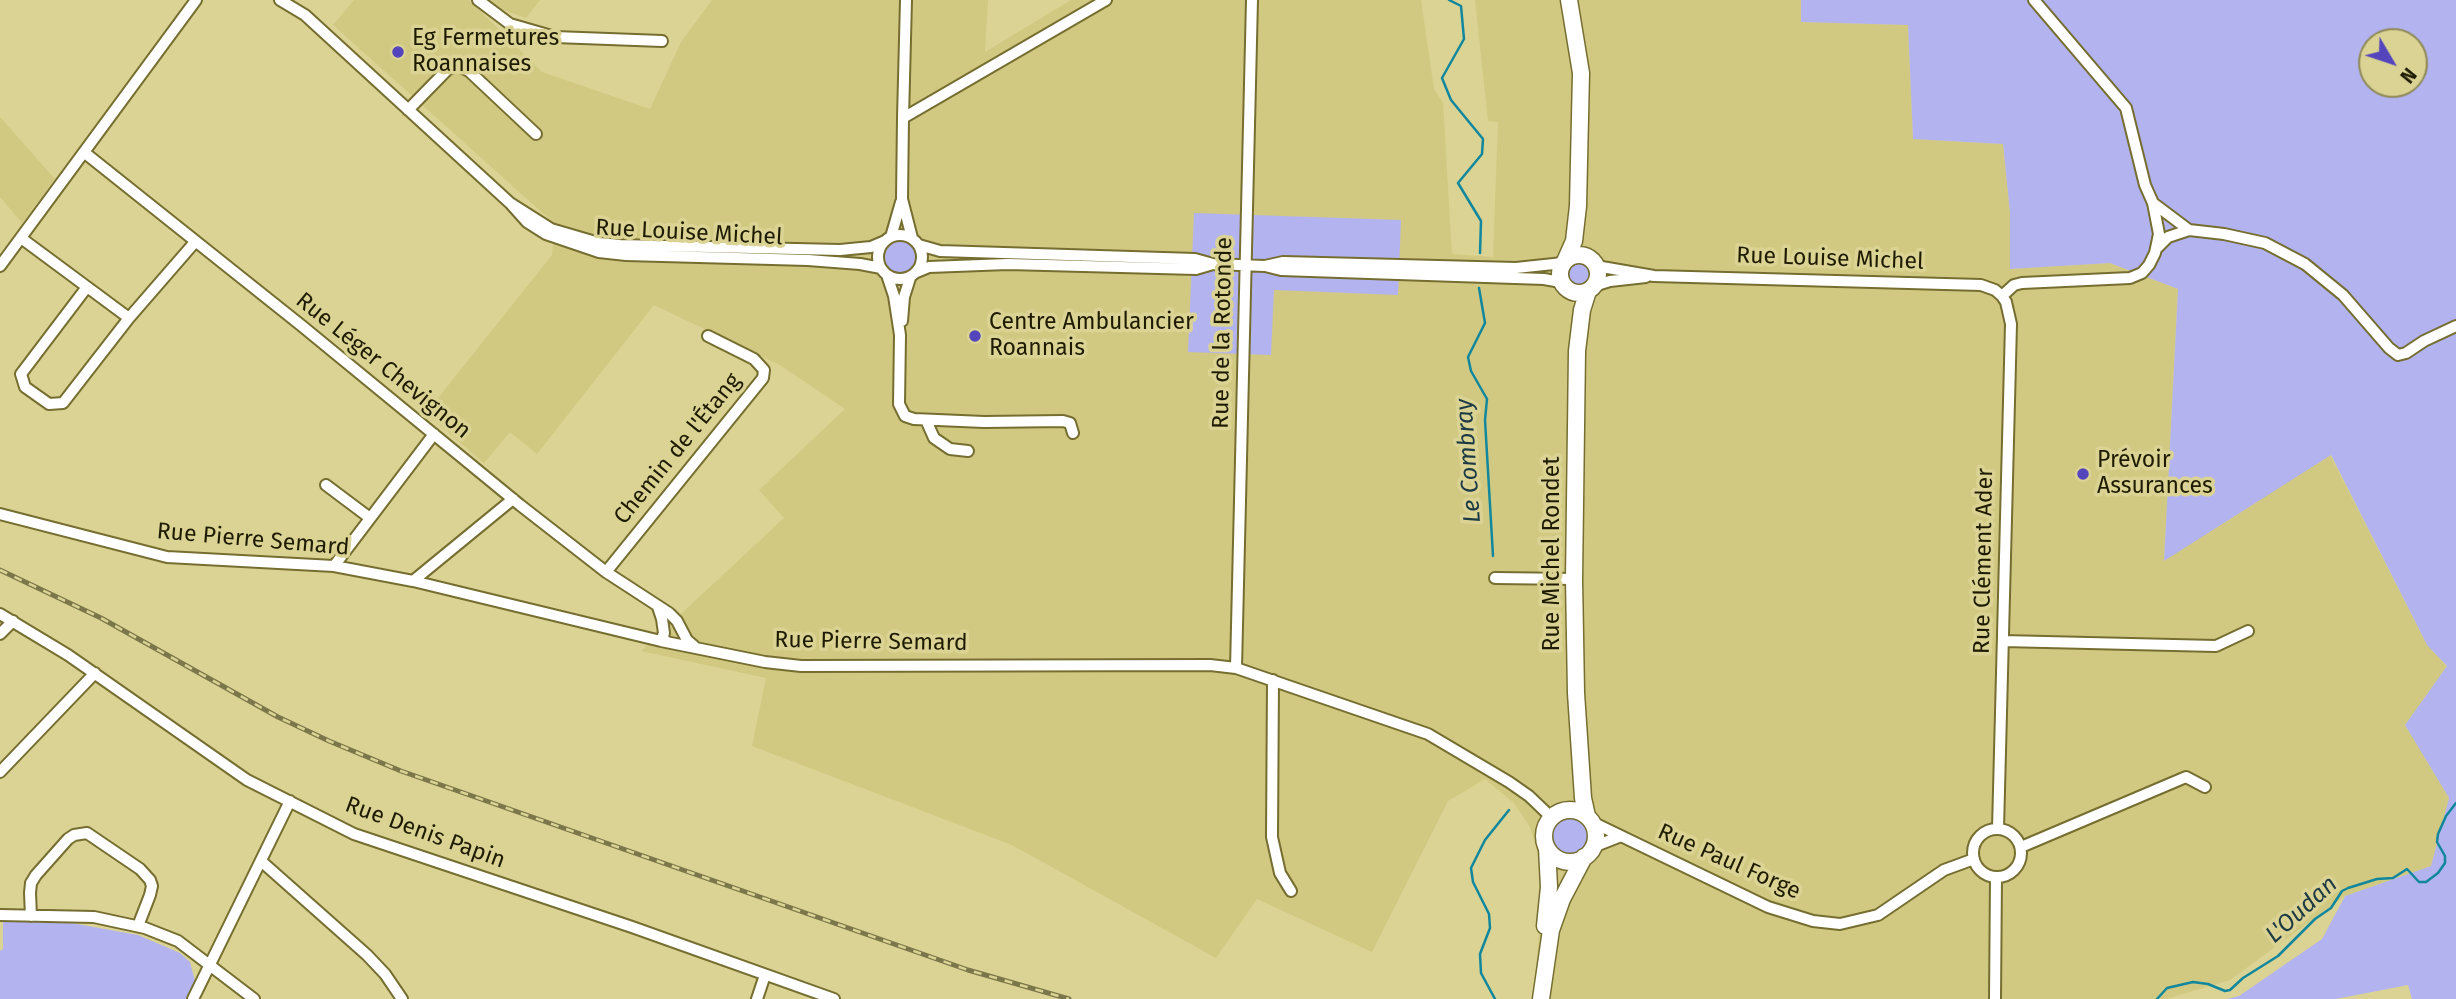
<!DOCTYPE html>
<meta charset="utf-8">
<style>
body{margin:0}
#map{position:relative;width:2456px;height:999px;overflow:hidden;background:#dad393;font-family:"Fira Sans",sans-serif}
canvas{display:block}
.north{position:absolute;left:2358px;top:28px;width:70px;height:70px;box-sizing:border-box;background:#dad393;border:2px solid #8f8959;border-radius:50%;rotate:129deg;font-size:19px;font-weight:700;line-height:28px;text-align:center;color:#1e1b02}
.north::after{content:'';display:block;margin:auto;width:24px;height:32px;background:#5545bd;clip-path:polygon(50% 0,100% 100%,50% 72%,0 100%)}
</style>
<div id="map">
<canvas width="2456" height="999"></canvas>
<div class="north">N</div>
</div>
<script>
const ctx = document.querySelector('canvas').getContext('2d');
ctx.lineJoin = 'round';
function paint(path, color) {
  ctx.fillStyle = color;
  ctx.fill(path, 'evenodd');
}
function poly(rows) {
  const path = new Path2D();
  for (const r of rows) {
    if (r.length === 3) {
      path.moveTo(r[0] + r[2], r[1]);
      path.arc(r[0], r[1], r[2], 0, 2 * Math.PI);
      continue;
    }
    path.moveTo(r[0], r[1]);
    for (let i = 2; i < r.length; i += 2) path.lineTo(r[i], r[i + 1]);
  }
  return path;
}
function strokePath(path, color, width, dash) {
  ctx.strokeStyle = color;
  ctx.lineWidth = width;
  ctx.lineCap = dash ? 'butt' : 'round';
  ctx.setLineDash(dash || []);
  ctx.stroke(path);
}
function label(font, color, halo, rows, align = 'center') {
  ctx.font = font + ' "Fira Sans",sans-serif';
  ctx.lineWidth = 7;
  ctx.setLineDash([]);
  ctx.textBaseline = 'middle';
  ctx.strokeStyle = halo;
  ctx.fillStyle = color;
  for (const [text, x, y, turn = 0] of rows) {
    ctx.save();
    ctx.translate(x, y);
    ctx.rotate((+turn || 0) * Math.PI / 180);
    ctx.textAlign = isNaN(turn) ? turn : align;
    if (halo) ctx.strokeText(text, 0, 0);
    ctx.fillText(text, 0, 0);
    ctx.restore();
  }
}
paint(poly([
 [354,0,469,0,542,72,650,109,681,42,712,0,988,0,985,52,1071,0,1421,0,1434,89,1443,103,1452,254,1493,257,1498,122,1488,121,1475,0,1801,0,1801,22,1908,25,1913,139,2003,144,2010,213,2010,269,2110,263,2178,289,2164,560,2330,455,2427,645,2447,667,2405,725,2449,798,2431,866,2345,896,2230,980,2166,999,1534,999,1542,887,1537,851,1530,827,1514,803,1485,779,1448,801,1372,952,1257,899,1216,958,1012,845,752,746,766,678,641,651,784,518,759,490,845,409,780,365,654,305,537,454,510,432,484,463,426,413,552,255,555,224,333,25],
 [489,0,540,0,526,18,498,8],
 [0,117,55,179,22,223,0,197]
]), '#d1c981');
paint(poly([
 [1801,0,2456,0,2456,999,2412,999,2408,985,2336,999,2227,999,2239,996,2322,939,2345,896,2431,866,2449,798,2405,725,2447,666,2427,645,2331,455,2164,561,2178,289,2110,263,2010,269,2010,213,2003,144,1913,139,1908,25,1801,22],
 [2372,42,2414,42,2414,84,2372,84],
 [1194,213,1401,220,1398,295,1274,290,1271,355,1188,352],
 [901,257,16],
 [1579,274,14],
 [1570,835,19],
 [3,922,66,922,138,935,180,953,190,962,195,981,186,999,0,999,0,951,3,949]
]), '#b3b4ef');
strokePath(poly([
 [1449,0,1461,6,1464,39,1442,78,1451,100,1483,139,1482,154,1458,183,1481,221,1480,253],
 [1479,288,1485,323,1468,357,1471,371,1487,399,1485,420,1493,556],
 [1495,999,1481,973,1480,954,1490,928,1489,914,1473,882,1471,868,1485,840,1509,810],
 [2157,999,2167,988,2193,982,2208,984,2225,991,2230,990,2243,978,2278,956,2315,919,2331,908,2342,891,2348,888,2377,879,2393,878,2407,869,2419,882,2426,882,2438,873,2445,863,2445,856,2437,842,2438,834,2446,816,2456,803]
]), '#11879e', 2.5);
const street = poly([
 [280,0,305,15,510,203],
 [478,0,510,24,555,37,662,41],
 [408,110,448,69,458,66,469,71,536,134],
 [903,118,906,0],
 [85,153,302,326,520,505,606,572,669,613,677,621,687,640,694,646],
 [2153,203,2189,230,2168,237,2157,248],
 [2189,230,2224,234,2265,243,2305,264,2343,295,2389,348,2398,355,2406,353,2424,341,2456,326],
 [900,257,22],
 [891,237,901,202],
 [21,238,129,318],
 [912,238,902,199,903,118,1106,0],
 [1213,264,1265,266],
 [0,266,196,0],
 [1596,266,1654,276,1981,285,1995,290,2002,296,2006,302,2011,324,1998,829],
 [881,268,860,264,808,260,626,255,599,252,546,234,527,222,510,203,551,229,599,243,620,245,840,250,871,247,885,241],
 [917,272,929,267,1008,264,1196,269,1213,264,1195,259,940,251,919,245],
 [887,275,894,296,900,335,899,404,905,416,914,419,984,422,1063,421,1070,423,1073,433],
 [1561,282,1544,279,1281,270,1265,266,1283,262,1516,268,1563,263],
 [1594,286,1610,281,1646,277],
 [87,287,21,374,25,387,49,404,63,403,129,318,195,242],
 [2002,296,2014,285,2022,283,2130,278,2142,273,2149,265,2155,253,2159,234,2153,203,2145,185,2126,108,2034,0],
 [902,321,904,297,910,278],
 [926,420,934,438,950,449,968,451],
 [326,485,370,518],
 [0,514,167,557,334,566,413,581,661,641,765,662,801,666,1210,665,1236,668,1428,734,1509,782,1529,796,1552,818],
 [334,566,434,434],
 [606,572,763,378,764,370,754,359,708,336],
 [1495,578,1574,579],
 [413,581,513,499],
 [658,607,662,619,664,633,661,641,665,640],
 [0,614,68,655,247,780,354,834,632,927,834,999],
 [0,634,13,621],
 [2003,641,2216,646,2248,631],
 [1236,668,1252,0],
 [1273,680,1272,837,1280,873,1291,891],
 [0,772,95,673],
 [1592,822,1768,907,1813,921,1840,924,1878,915,1944,870,1974,859],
 [1997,853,24],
 [1593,847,1621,836],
 [2021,847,2186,777,2205,787],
 [261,861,367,955,385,974,402,999],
 [0,915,94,917,145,928,178,941,254,999],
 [31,916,30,893,31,883,36,875,68,839,74,835,87,833,140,869,150,880,152,886,150,895,138,926],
 [193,999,290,801],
 [757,999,765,975],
 [1995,999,1996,877]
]);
const secondary = poly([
 [1579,274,19],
 [1566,259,1574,241,1578,206,1581,73,1569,0],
 [1570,836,26],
 [1587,816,1583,798,1576,693,1574,579,1577,351,1582,310,1588,291],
 [1545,926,1549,887,1547,848],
 [1541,999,1551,930,1562,899,1584,857]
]);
strokePath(street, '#756e30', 14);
strokePath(secondary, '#756e30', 19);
strokePath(street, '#fff', 10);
strokePath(secondary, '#fff', 16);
const rail = poly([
 [0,570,101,618,278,717,329,741,401,771,968,970,1069,999]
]);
strokePath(rail, '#7c774a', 5);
strokePath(rail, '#dad393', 2.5, [8]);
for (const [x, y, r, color] of [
 [398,52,7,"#5545bd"],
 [975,336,7,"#5545bd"],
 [2083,474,7,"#5545bd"]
]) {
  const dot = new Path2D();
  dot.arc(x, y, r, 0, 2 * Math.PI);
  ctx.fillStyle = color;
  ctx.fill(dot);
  strokePath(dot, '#dad393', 2.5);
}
label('23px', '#1e1b02', '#dad393', [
 ["Eg Fermetures",412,39],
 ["Roannaises",412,65],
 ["Centre Ambulancier",989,323],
 ["Roannais",989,349],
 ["Prévoir",2097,461],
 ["Assurances",2097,487]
], 'left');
label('23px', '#1e1b02', '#dad393', [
 ["Rue Louise Michel",689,233,3],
 ["Rue Louise Michel",1830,259,2],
 ["Rue de la Rotonde",1223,333,-89],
 ["Rue Léger Chevignon",383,366,39],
 ["Chemin de l'Étang",678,449,-51],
 ["Rue Pierre Semard",253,540,5],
 ["Rue Michel Rondet",1553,554,-90],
 ["Rue Clément Ader",1984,561,-89],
 ["Rue Pierre Semard",871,642,1],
 ["Rue Denis Papin",425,833,20],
 ["Rue Paul Forge",1729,862,24]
]);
label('italic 24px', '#1d3a44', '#dad393', [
 ["Le Combray",1469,461,-94],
 ["L'Oudan",2302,910,-42]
]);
</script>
